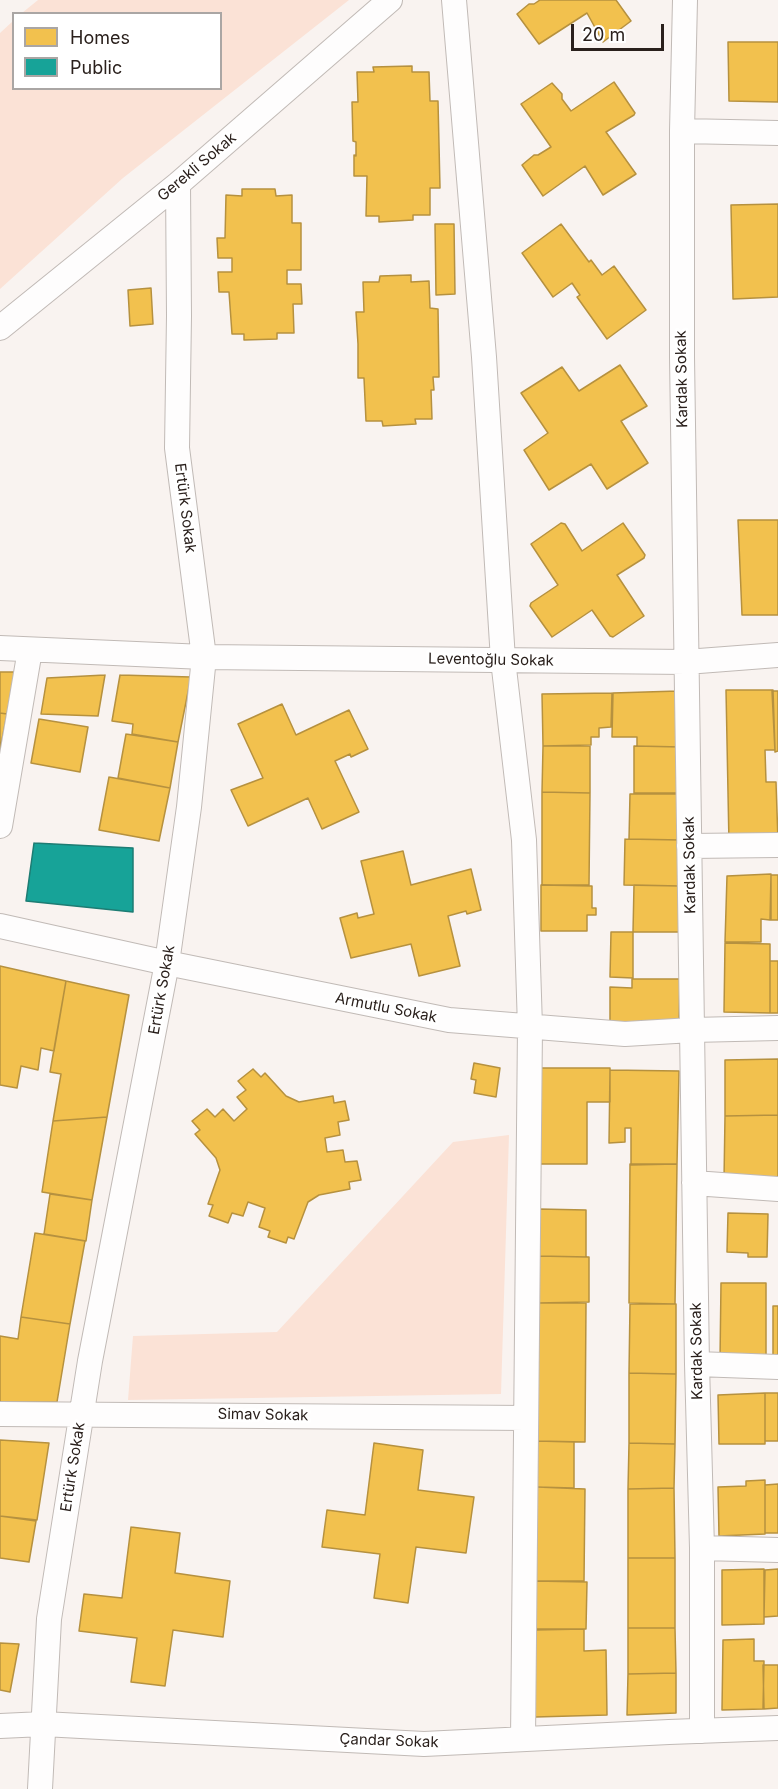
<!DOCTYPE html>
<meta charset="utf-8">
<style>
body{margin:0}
#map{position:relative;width:778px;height:1789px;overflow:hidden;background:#f9f3f0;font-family:Inter,sans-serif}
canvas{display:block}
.legend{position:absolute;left:12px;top:12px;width:210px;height:78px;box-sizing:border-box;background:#fff;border:2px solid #aaa6a4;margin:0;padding:8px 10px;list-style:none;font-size:18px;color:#2a201c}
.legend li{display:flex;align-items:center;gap:12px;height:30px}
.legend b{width:30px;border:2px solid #aaa6a4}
.scale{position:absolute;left:571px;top:24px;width:93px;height:27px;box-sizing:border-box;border:3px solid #2a201c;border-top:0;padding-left:8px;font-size:18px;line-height:21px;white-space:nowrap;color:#2a201c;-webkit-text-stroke:4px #fff;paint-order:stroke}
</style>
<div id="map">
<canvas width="778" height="1789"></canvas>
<ul class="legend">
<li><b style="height:16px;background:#f2c14e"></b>Homes</li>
<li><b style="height:16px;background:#17a398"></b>Public</li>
</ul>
<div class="scale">20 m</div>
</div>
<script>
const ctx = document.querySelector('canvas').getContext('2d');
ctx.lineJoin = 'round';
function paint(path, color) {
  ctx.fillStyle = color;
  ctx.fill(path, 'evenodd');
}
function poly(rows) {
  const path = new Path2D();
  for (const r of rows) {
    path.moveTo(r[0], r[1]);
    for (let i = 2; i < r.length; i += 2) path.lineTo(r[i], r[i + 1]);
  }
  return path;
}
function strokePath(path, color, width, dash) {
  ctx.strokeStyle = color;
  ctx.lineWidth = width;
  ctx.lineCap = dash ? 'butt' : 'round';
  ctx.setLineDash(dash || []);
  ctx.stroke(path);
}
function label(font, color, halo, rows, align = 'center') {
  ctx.font = font + ' Inter,sans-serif';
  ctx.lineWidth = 6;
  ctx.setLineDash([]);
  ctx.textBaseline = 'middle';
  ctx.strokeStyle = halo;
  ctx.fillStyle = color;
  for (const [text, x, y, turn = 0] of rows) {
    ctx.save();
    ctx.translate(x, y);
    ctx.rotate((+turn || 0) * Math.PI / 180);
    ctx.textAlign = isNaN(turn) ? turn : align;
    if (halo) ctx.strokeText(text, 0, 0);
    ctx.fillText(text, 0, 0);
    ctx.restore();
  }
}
paint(poly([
 [38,0,349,0,123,178,0,289,0,33,13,21,14,88,220,88,220,14,22,13],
 [509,1135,501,1394,128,1400,133,1336,277,1332,453,1142]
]), '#fbe2d6');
const homes = poly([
 [540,0,616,0,631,21,603,42,587,13,539,44,517,14,529,4,534,4,540,0],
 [728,42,778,42,778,102,729,101,728,42],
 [412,66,412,72,429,72,430,101,438,101,440,188,430,188,430,215,413,215,413,220,379,222,379,216,366,216,367,176,354,176,354,155,356,156,356,142,353,141,352,102,358,102,357,72,374,72,373,67,412,66],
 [614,82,635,113,634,115,606,132,636,174,603,195,585,166,543,196,522,165,534,155,538,155,551,147,521,104,552,83,562,94,562,99,571,111,614,82],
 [242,189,275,189,276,196,292,195,292,223,301,223,301,270,287,270,287,284,301,284,302,304,293,304,294,333,277,333,277,339,244,340,244,334,232,334,229,292,219,292,218,272,232,272,232,258,218,258,217,238,225,238,226,195,242,196,242,189],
 [778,204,778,297,733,299,731,205,778,204],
 [435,224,454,224,455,294,436,295,435,224],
 [561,224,589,262,591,260,602,275,614,266,646,310,607,339,577,297,580,295,572,283,553,297,522,253,561,224],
 [411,275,411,282,429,281,430,308,438,309,439,377,433,377,434,390,431,390,432,419,415,419,416,424,383,426,382,421,366,421,364,378,358,378,358,344,356,312,364,312,363,282,379,282,380,276,411,275],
 [151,288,153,324,130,326,128,290,151,288],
 [620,365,647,406,621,421,648,463,607,489,591,464,549,490,524,450,548,433,521,393,562,367,579,391,620,365],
 [738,520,778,520,778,615,742,615,738,520],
 [561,523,565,524,582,551,623,523,645,555,644,558,617,575,644,616,613,637,610,636,592,610,552,637,530,606,531,603,558,585,531,544,561,523],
 [0,672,15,672,7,714,0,713,0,672],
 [105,675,98,716,41,714,47,678,105,675],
 [120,675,191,677,178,742,132,734,133,724,112,721,120,675],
 [726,690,773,690,775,750,765,750,766,782,776,782,778,841,729,844,726,690],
 [678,691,681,747,637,746,637,737,612,737,613,693,678,691],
 [772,691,778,691,778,751,775,752,772,691],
 [612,693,611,727,599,728,599,737,591,737,591,745,543,746,542,694,612,693],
 [282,704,296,735,349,710,368,749,351,757,350,754,335,761,359,812,322,829,308,798,248,826,231,790,263,778,238,724,282,704],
 [0,713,7,714,0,750,0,713],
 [39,719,88,727,80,772,31,763,39,719],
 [126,734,178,742,170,788,118,778,126,734],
 [543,746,590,746,590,793,542,792,543,746],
 [634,746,681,747,681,793,634,793,634,746],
 [109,777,170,788,159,841,99,830,109,777],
 [542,792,590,793,589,885,542,885,542,792],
 [630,794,681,794,681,840,629,839,630,794],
 [625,839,681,840,680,886,624,885,625,839],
 [403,851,411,885,471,869,481,910,467,914,466,911,448,916,460,966,419,976,411,944,351,958,340,918,357,913,358,918,374,914,361,861,403,851],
 [771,874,770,920,761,919,761,942,725,942,727,876,771,874],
 [771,875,778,875,778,920,771,920,771,875],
 [541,885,592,886,592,908,596,908,596,915,587,915,587,931,541,931,541,885],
 [634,885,680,886,680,932,633,932,634,885],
 [611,932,633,932,633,978,610,977,611,932],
 [725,943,770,944,770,1013,724,1012,725,943],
 [770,961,778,961,778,1013,770,1013,770,961],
 [0,966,66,981,54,1051,41,1048,38,1070,21,1066,17,1088,0,1085,0,966],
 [632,979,680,979,679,1022,610,1025,610,987,632,988,632,979],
 [66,981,129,995,107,1117,53,1121,61,1074,50,1072,66,981],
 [778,1059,778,1115,725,1116,725,1060,778,1059],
 [474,1063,500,1068,496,1097,474,1093,476,1080,471,1079,474,1063],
 [541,1068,610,1068,610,1102,587,1102,587,1164,539,1164,541,1068],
 [253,1069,261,1077,265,1073,286,1096,299,1102,333,1096,334,1103,345,1101,349,1120,338,1122,340,1135,325,1138,327,1152,343,1150,345,1162,357,1161,361,1180,349,1182,350,1189,319,1195,308,1202,294,1239,288,1237,286,1243,268,1237,270,1231,259,1227,265,1208,248,1202,243,1216,232,1213,228,1223,209,1216,213,1205,208,1204,220,1170,216,1158,195,1134,200,1130,192,1121,207,1109,215,1117,223,1109,234,1121,247,1109,237,1097,246,1090,238,1081,253,1069],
 [610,1070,679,1071,677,1164,631,1165,631,1128,625,1128,625,1142,609,1143,610,1070],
 [778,1115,778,1180,724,1180,725,1116,778,1115],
 [107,1117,92,1200,42,1192,53,1121,107,1117],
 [630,1164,677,1164,675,1304,629,1303,630,1164],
 [50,1194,92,1200,86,1241,44,1234,50,1194],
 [539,1209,586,1210,586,1257,538,1256,539,1209],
 [728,1213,768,1214,767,1257,748,1257,748,1253,727,1252,728,1213],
 [35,1233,85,1241,70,1324,21,1317,35,1233],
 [538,1256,589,1257,589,1302,537,1303,538,1256],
 [721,1283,766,1283,766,1360,720,1360,721,1283],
 [538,1303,586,1303,585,1442,537,1441,538,1303],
 [630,1304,676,1304,676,1374,629,1373,630,1304],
 [773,1306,778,1306,778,1358,773,1358,773,1306],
 [21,1317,70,1324,57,1402,0,1402,0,1336,18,1339,21,1317],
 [629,1373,676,1374,675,1444,629,1443,629,1373],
 [765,1393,765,1444,719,1444,718,1395,765,1393],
 [765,1393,778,1393,778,1441,765,1441,765,1393],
 [0,1440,49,1443,37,1520,0,1516,0,1440],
 [537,1441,574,1442,574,1488,536,1487,537,1441],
 [374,1443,423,1450,418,1490,474,1497,466,1553,416,1547,408,1603,374,1598,380,1554,322,1547,327,1510,365,1515,374,1443],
 [629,1443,675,1444,674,1488,628,1489,629,1443],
 [765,1480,765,1534,719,1536,718,1487,746,1486,746,1481,765,1480],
 [778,1484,778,1533,765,1533,765,1485,778,1484],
 [537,1487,585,1489,584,1581,536,1581,537,1487],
 [674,1488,675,1558,628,1558,628,1489,674,1488],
 [0,1516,36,1521,29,1562,0,1558,0,1516],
 [131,1527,180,1533,175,1573,230,1581,223,1637,173,1630,165,1686,131,1682,137,1638,79,1631,84,1594,122,1598,131,1527],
 [628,1558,675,1558,675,1628,628,1628,628,1558],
 [764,1569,764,1624,722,1625,722,1570,764,1569],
 [778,1569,778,1616,764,1617,765,1570,778,1569],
 [534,1581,587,1582,586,1629,533,1629,534,1581],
 [628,1628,675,1628,676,1673,628,1674,628,1628],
 [584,1629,584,1651,606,1650,607,1715,535,1717,535,1630,584,1629],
 [754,1639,754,1661,764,1661,763,1709,722,1710,723,1640,754,1639],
 [0,1643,19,1644,10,1692,0,1690,0,1643],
 [763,1665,778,1665,778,1708,764,1709,763,1665],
 [676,1673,676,1713,627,1715,628,1674,676,1673]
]);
paint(homes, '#f2c14e');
strokePath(homes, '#b6913f', 1.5);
const public = poly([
 [34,843,133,848,133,912,26,901,34,843]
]);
paint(public, '#17a398');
strokePath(public, '#1d7c73', 1.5);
const street = poly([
 [454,0,484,357,503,660,524,840,530,1027,523,1739],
 [685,0,682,131,682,357,697,1364,702,1548,702,1731],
 [682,131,778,133],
 [0,328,178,184,390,0],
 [0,648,204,657,686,662,778,655],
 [0,826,30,650],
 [689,846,778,845],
 [0,926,167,963,449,1020,625,1034,692,1030,778,1028],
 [694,1183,778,1189],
 [697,1364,778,1367],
 [0,1414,526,1418],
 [702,1548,778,1550],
 [0,1726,43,1724,424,1744,669,1732,778,1728],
 [40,1789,49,1619,90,1361,167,963,189,807,204,657,177,448,179,316,178,184]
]);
strokePath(street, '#c1bab6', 26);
strokePath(street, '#fefdfd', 24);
label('15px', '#2a201c', '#fff', [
 ["Gerekli Sokak",197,167,-40],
 ["Kardak Sokak",682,379,-91],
 ["Ertürk Sokak",185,508,83],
 ["Leventoğlu Sokak",491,660,1],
 ["Kardak Sokak",690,865,-91],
 ["Ertürk Sokak",162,990,-80],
 ["Armutlu Sokak",386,1008,11],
 ["Kardak Sokak",697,1351,-91],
 ["Simav Sokak",263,1415,1],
 ["Ertürk Sokak",73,1467,-81],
 ["Çandar Sokak",389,1741,2]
]);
</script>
